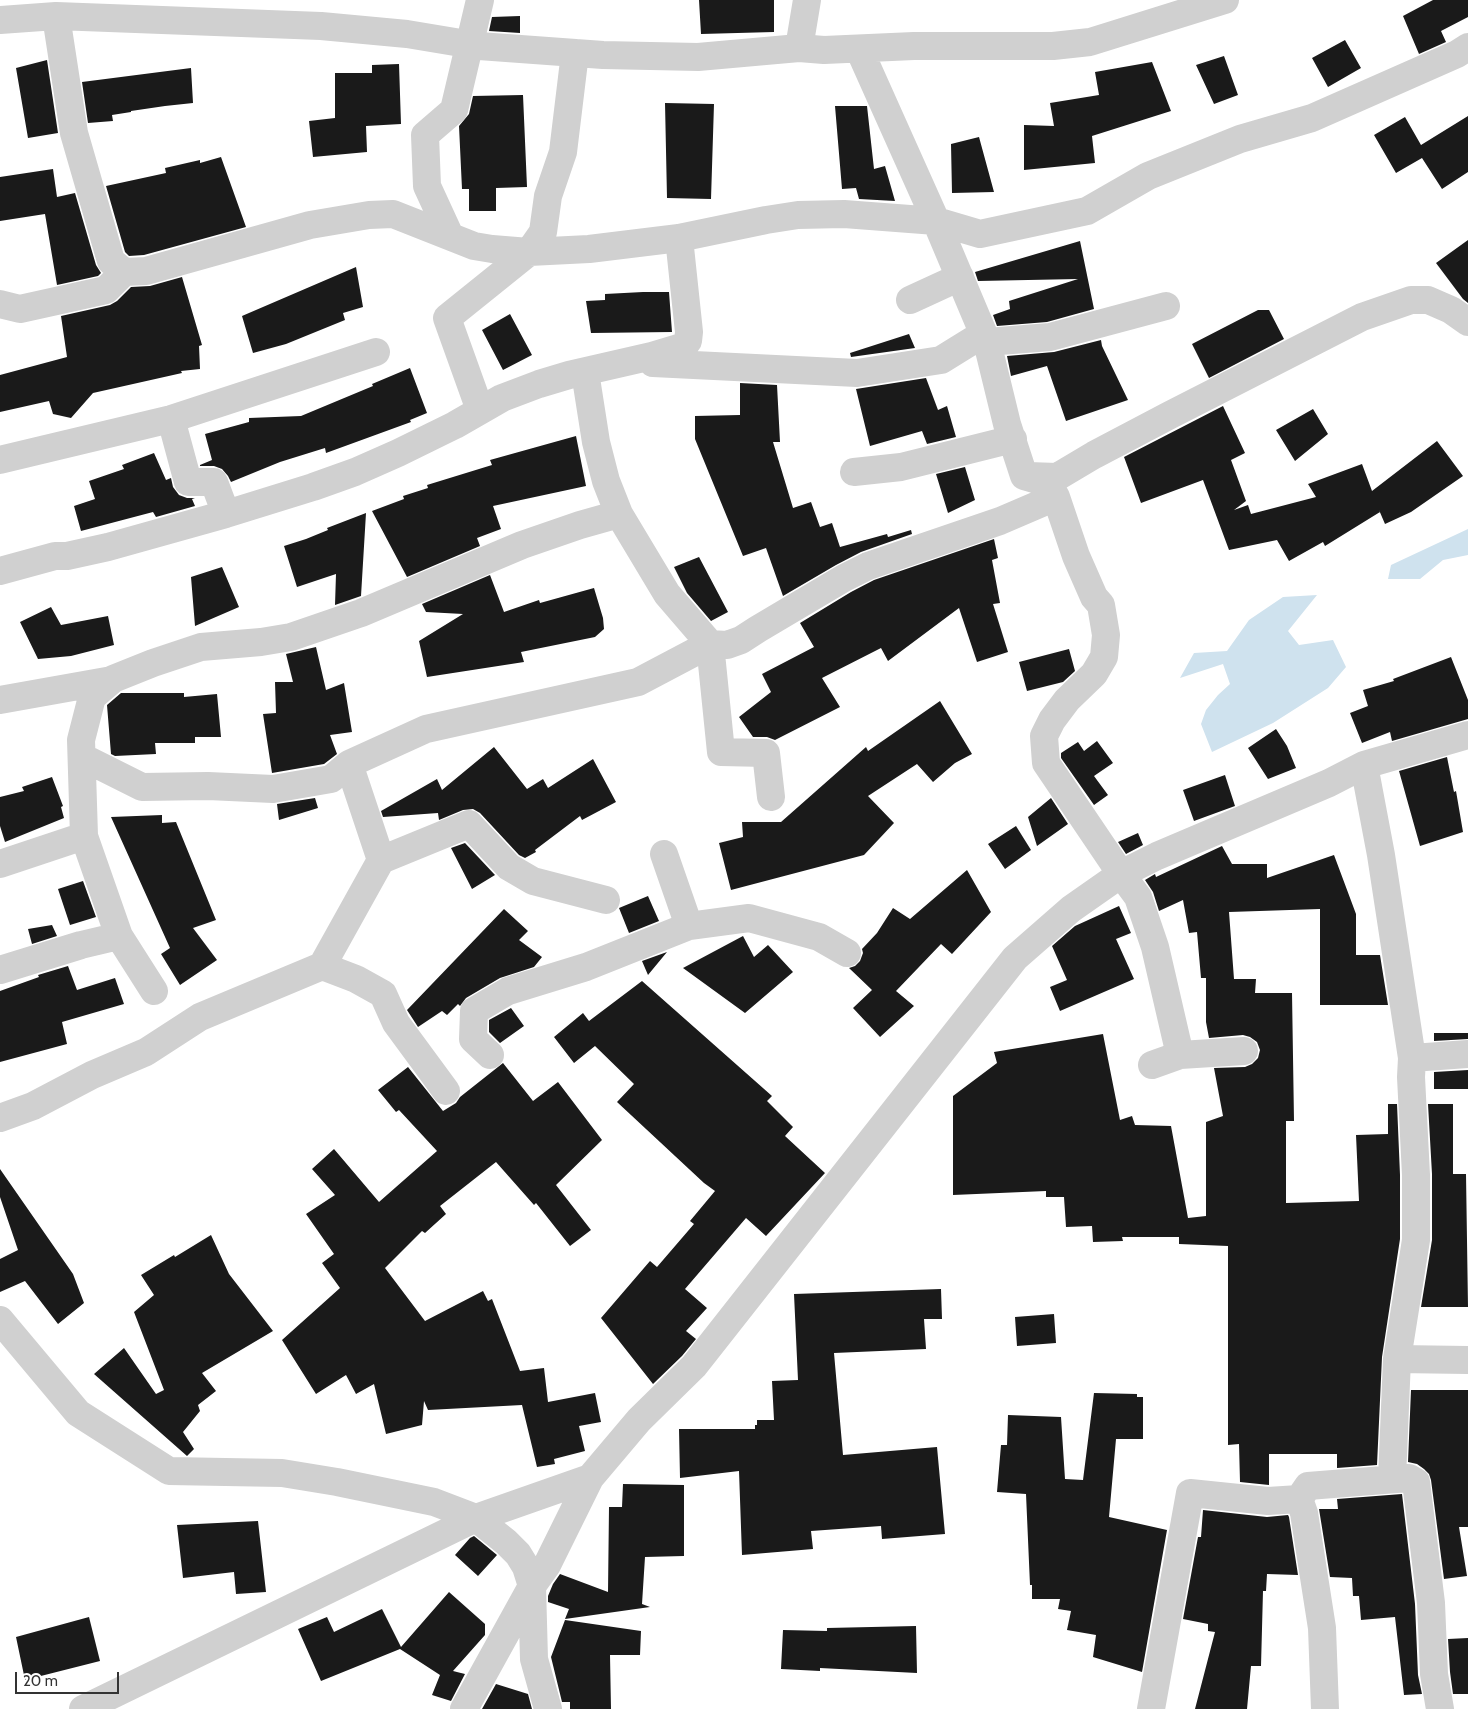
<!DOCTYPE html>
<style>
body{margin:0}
#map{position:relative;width:1468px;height:1709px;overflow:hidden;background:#fff;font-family:Cabin,sans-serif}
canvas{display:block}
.scale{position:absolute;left:15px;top:1672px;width:104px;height:22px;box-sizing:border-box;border:2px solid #333;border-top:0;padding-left:6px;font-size:15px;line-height:18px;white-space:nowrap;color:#333;-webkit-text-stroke:4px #fff;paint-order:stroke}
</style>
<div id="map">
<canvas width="1468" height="1709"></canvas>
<div class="scale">20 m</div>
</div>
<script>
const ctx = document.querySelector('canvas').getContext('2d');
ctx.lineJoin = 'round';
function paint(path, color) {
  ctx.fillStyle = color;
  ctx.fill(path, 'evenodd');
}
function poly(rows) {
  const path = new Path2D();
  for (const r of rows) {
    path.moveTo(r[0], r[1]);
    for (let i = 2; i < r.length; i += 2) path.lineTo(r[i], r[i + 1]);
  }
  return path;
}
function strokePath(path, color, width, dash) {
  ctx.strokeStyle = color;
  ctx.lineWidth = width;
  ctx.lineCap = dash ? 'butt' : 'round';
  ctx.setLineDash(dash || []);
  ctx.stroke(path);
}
paint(poly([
 [1468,529,1468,555,1443,560,1420,579,1388,579,1391,565],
 [1317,595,1288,631,1299,645,1333,640,1346,667,1328,688,1273,723,1212,752,1201,724,1206,710,1218,695,1230,684,1223,664,1180,678,1194,653,1227,651,1249,620,1283,597]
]), '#cfe2ee');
paint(poly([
 [699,0,774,0,774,32,701,34],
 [1433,0,1468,0,1468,17,1441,31,1446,42,1419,54,1403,16],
 [520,16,520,33,489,31,492,17],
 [1345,40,1361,68,1328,87,1312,58],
 [1224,56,1238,95,1214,104,1196,65],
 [47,60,58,133,28,138,16,68],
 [1152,62,1171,111,1092,136,1095,163,1024,170,1024,125,1054,126,1050,103,1099,95,1095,72],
 [399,64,401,124,366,126,367,152,313,157,309,121,335,118,335,73,372,73,372,65],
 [191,68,193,103,165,106,131,111,131,112,112,115,113,121,88,123,82,82],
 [523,95,527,187,496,188,496,211,469,211,469,189,462,189,459,126,469,114,473,96],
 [665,103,714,104,711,199,667,198],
 [835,106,867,106,874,169,885,166,895,201,859,199,856,188,842,189],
 [1468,116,1468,172,1442,189,1422,158,1396,173,1374,135,1405,117,1421,145],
 [979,137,994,192,952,193,951,144],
 [221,157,246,227,144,255,129,256,125,252,106,186,166,173,165,168,200,160,200,163],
 [53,169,57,197,75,193,96,265,101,273,98,276,57,285,45,214,0,221,0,177],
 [1468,240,1468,303,1463,299,1436,263],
 [1080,241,1094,309,1047,322,997,326,993,315,1010,309,1009,301,1078,279,978,281,975,272],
 [356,267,363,307,343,313,345,320,286,344,253,353,242,316],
 [182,277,202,345,199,346,200,369,181,371,182,373,93,393,71,418,53,414,49,401,0,412,0,375,67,357,61,316,110,305,117,301,131,287,150,286],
 [643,292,669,292,672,332,591,333,586,301,605,300,605,294],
 [1258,310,1269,310,1284,339,1209,378,1192,344],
 [510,314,532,355,503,370,482,330],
 [909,334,915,348,851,357,850,353],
 [1101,340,1102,346,1128,400,1066,421,1047,366,1011,376,1007,356,1054,352],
 [410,368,427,413,410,420,411,422,326,453,325,448,280,462,231,482,228,476,222,469,214,466,200,466,200,465,212,460,205,434,249,422,249,418,301,416,373,386,372,384],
 [926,378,938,410,947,406,956,437,927,444,922,431,870,446,856,389],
 [740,383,777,385,780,442,773,442,793,508,811,502,820,527,832,523,840,547,887,534,888,537,911,530,912,534,861,552,836,565,783,596,766,548,743,556,695,439,695,416,740,415],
 [1223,406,1245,453,1231,460,1246,501,1234,510,1248,505,1251,514,1316,497,1308,484,1362,464,1372,491,1437,441,1463,476,1411,512,1385,524,1379,510,1380,512,1325,546,1323,542,1289,561,1277,540,1229,550,1203,480,1141,503,1124,457],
 [1313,409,1328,434,1295,461,1276,430],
 [576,436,586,486,493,506,501,529,477,538,480,546,407,577,372,511,404,499,403,496,428,488,427,485,492,465,490,460],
 [154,453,166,480,171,478,173,487,179,495,187,498,195,498,192,499,195,506,156,517,153,512,81,531,74,506,95,499,89,481,124,469,122,465],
 [965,467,975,500,948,513,936,474],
 [366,513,361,596,335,605,336,574,297,587,284,546,306,539,328,530,327,528],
 [994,539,998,558,992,560,1000,603,993,604,1008,652,977,662,959,608,888,661,881,648,822,678,840,707,775,740,767,737,753,737,739,717,771,692,762,674,814,647,800,623,851,592,874,580],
 [699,557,728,612,711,621,687,593,674,567],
 [222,567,239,607,195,626,191,577],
 [490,575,504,612,539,600,540,603,594,588,603,618,604,629,595,637,521,652,524,662,427,677,419,641,463,614,426,612,422,604],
 [51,607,61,625,108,616,114,645,71,656,38,659,20,622],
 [316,647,326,690,344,683,352,732,330,735,337,754,324,764,272,773,263,714,276,713,275,682,293,682,286,654],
 [1069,649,1075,671,1063,682,1027,691,1019,662],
 [1451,657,1468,700,1468,719,1392,741,1390,732,1362,743,1350,713,1368,706,1363,690,1394,681,1393,679],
 [121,693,184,693,184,697,217,694,221,737,195,737,195,743,155,743,156,754,115,756,111,754,107,705],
 [940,701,972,754,955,763,933,782,917,764,868,796,894,823,864,855,731,890,719,843,743,837,742,822,781,822,866,747,868,751],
 [1276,729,1287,746,1296,768,1268,779,1248,748],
 [1097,741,1113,763,1094,776,1108,795,1094,805,1061,758,1061,753,1078,742,1084,751],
 [494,747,527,789,543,779,548,788,593,759,616,802,582,820,580,816,535,850,536,852,525,858,519,855,480,813,473,809,463,810,439,820,438,813,383,817,381,811,437,779,442,790],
 [1447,757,1454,792,1456,791,1463,832,1420,846,1399,771],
 [1225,775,1235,806,1194,821,1183,790],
 [52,777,63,806,61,807,64,818,5,842,0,826,0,797,24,791,22,787],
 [315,798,318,808,279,820,277,804],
 [1051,798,1068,824,1037,846,1028,817],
 [162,815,162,823,176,822,216,920,193,928,217,960,180,985,161,954,170,948,111,817],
 [1016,826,1031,850,1005,869,988,844],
 [1138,833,1143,845,1126,854,1118,842],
 [465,843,495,875,472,889,451,848],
 [1222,846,1232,864,1267,864,1267,878,1334,855,1356,914,1356,955,1380,955,1388,1005,1320,1005,1320,909,1229,912,1234,979,1256,979,1255,993,1292,993,1294,1121,1286,1121,1286,1203,1359,1201,1356,1135,1388,1134,1388,1104,1397,1104,1400,1175,1400,1239,1382,1357,1377,1465,1337,1468,1337,1454,1269,1454,1269,1485,1240,1482,1239,1444,1228,1445,1228,1246,1179,1244,1179,1237,1122,1237,1123,1241,1093,1242,1092,1226,1066,1227,1064,1197,1046,1197,1046,1191,953,1195,953,1096,997,1063,994,1052,1103,1034,1120,1120,1132,1116,1135,1125,1171,1126,1188,1218,1206,1216,1206,1122,1223,1116,1214,1068,1245,1067,1252,1064,1258,1058,1260,1050,1257,1042,1250,1037,1243,1035,1209,1038,1206,1022,1206,978,1201,978,1197,932,1189,933,1183,900,1159,911,1153,892,1145,880,1155,874,1156,877],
 [967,870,991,912,952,954,941,944,896,991,914,1006,880,1037,853,1008,872,990,849,968,855,966,860,961,863,953,862,949,877,933,893,908,910,919],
 [83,881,96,917,70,925,58,889],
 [648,896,659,921,629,933,619,908],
 [1119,906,1131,933,1116,939,1134,979,1060,1011,1050,987,1067,980,1052,946,1075,926],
 [504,909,528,931,519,940,542,957,534,967,500,978,466,998,460,1006,458,1004,447,1015,442,1011,418,1027,407,1010],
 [52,925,57,936,32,944,28,929],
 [743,936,754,957,768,945,793,972,745,1013,683,968],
 [667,952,648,975,642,961],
 [68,966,77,990,115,978,124,1004,62,1022,67,1044,0,1062,0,991,39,977,38,975],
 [642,981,772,1096,767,1101,793,1127,785,1136,825,1173,766,1236,746,1218,685,1289,707,1308,686,1331,696,1339,682,1356,653,1384,601,1318,650,1261,657,1267,694,1224,690,1221,715,1191,704,1183,617,1102,634,1084,595,1046,574,1063,554,1037,583,1013,589,1021],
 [511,1008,524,1026,500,1043,489,1032,489,1020],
 [1434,1033,1468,1033,1468,1039,1434,1041],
 [503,1063,533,1101,558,1082,602,1140,556,1185,591,1230,570,1246,536,1203,534,1205,496,1162,440,1206,446,1214,425,1233,422,1231,385,1268,425,1321,483,1291,488,1301,492,1299,520,1371,544,1368,548,1402,595,1393,601,1422,579,1426,585,1451,554,1459,555,1464,537,1467,522,1405,428,1410,424,1401,422,1425,386,1434,374,1384,356,1394,346,1375,316,1394,282,1340,340,1288,322,1263,334,1254,306,1214,335,1195,312,1169,334,1149,379,1202,437,1151,399,1110,396,1112,378,1090,408,1067,443,1111,456,1103,460,1097],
 [1468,1070,1468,1089,1434,1089,1434,1072],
 [1428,1104,1453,1104,1453,1174,1466,1174,1468,1307,1421,1307,1432,1240,1432,1174],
 [0,1169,73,1274,84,1303,58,1324,25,1281,0,1292,0,1259,18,1250,0,1197],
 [211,1235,229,1274,273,1331,202,1373,216,1391,198,1405,200,1411,183,1432,194,1449,187,1456,94,1374,124,1348,156,1394,164,1390,134,1312,154,1295,141,1275,174,1255,175,1257],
 [941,1289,942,1319,924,1319,926,1349,834,1353,843,1455,937,1447,945,1534,882,1539,881,1526,811,1531,813,1549,742,1555,739,1471,680,1478,679,1429,755,1429,755,1425,757,1425,757,1420,774,1420,772,1381,798,1380,794,1294],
 [1054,1314,1056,1343,1017,1346,1015,1317],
 [1411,1390,1468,1390,1468,1527,1459,1527,1467,1576,1444,1579,1431,1480,1429,1474,1424,1469,1417,1464,1408,1462],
 [1094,1393,1137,1394,1137,1397,1143,1397,1143,1439,1116,1439,1109,1517,1167,1530,1142,1672,1093,1657,1096,1635,1067,1630,1071,1611,1058,1609,1060,1599,1032,1599,1032,1585,1030,1585,1026,1494,997,1492,1001,1445,1007,1445,1008,1415,1061,1417,1065,1479,1083,1480],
 [623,1484,684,1485,684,1556,645,1557,642,1604,650,1607,565,1619,569,1609,548,1602,548,1596,553,1584,560,1574,608,1592,609,1507,622,1507],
 [1402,1494,1415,1604,1418,1675,1422,1694,1404,1695,1395,1617,1361,1620,1359,1596,1353,1596,1352,1578,1330,1577,1319,1509,1338,1509,1337,1499],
 [1203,1510,1267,1517,1288,1515,1289,1517,1298,1575,1267,1574,1266,1591,1263,1591,1261,1666,1251,1666,1247,1709,1195,1709,1215,1632,1208,1631,1208,1624,1183,1619,1198,1537,1201,1537],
 [258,1521,266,1592,236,1594,234,1572,183,1578,177,1525],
 [474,1536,497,1555,478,1576,455,1555,470,1538],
 [449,1592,485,1624,485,1635,453,1671,465,1674,451,1701,432,1695,440,1675,400,1649,321,1681,298,1629,327,1617,334,1632,382,1609,401,1647],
 [89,1617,100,1661,25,1680,16,1637],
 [565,1620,641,1631,640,1655,610,1655,611,1709,570,1709,570,1702,562,1702,551,1657],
 [916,1626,917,1673,820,1668,820,1671,781,1669,783,1630,827,1631,827,1628],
 [1468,1638,1468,1694,1453,1694,1450,1672,1448,1639],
 [496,1684,528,1694,532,1709,482,1709]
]), '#1a1a1a');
strokePath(poly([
 [56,16,74,133,111,261,124,272,146,271,310,225,369,215,393,214,474,246,492,249,529,252,589,249,679,238,766,220,798,215,844,214,936,221,980,234,1087,211,1148,176,1240,139,1312,118,1457,54,1468,47],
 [0,20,56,16,321,26,407,34,479,46,603,55,698,57,799,48,824,50,914,46,1053,46,1090,42,1225,0],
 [799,48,807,0],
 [859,49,936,221,987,342,1007,424,1024,476,1048,483,1056,497,1076,556,1094,597,1101,605,1106,635,1104,657,1094,674,1067,700,1052,720,1044,736,1046,763,1121,874,1138,897,1155,947,1180,1055,1244,1051],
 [450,236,427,186,425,135,454,110,480,0],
 [910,300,960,277],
 [0,304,20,309,106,290,124,272],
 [987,342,1050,337,1166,306],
 [653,363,857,373,941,360,983,334],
 [585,372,596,442,606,481,619,514,667,594,710,644,727,645,741,640,758,629,844,578,868,566,1000,521,1056,497],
 [480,410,447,318,529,252,543,232,548,196,563,152,575,53],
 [171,419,188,482,214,482,226,514],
 [0,460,171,419,376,352],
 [854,472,901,467,1013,439],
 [1028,476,1057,477,1094,455,1170,415,1362,317,1411,300,1428,300,1451,310,1468,322],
 [0,571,55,556,67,556,108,547,226,514,313,487,355,472,398,453,455,425,502,398,539,384,569,375,652,356,682,347,688,341,689,332,679,238],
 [0,700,112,680],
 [82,757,142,787,208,786,273,789,331,779,349,764,426,729,638,682,710,644,721,752,766,753,771,797],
 [349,764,381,860,469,824,509,867,533,881,606,900],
 [1364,765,1381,855,1412,1058,1411,1077,1416,1175,1416,1240,1397,1359,1392,1479],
 [664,854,689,926],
 [0,864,84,836],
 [322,966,381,860],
 [0,970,81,945,119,936],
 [154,991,119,936,84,836,81,740,92,697,113,679,153,663,201,647,261,642,291,637,361,613,522,545,580,525,619,514],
 [490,1055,473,1039,474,1011,508,991,586,967,689,926,749,918,819,937,847,953],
 [1412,1058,1468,1054],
 [1152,1065,1180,1055],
 [0,1118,33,1106,92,1075,146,1052,200,1017,322,966,356,979,383,994,396,1023,446,1091],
 [0,1320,78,1413,169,1471,282,1473,337,1482,434,1502,476,1518,506,1542,518,1554,526,1567,532,1586,534,1659,548,1709],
 [1397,1359,1468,1360],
 [83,1709,476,1518,590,1478],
 [464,1709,532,1586,547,1565,590,1478,639,1420,694,1366,1015,958,1071,909,1121,874,1157,856,1329,783,1364,765,1468,735],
 [1151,1709,1190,1493,1268,1501,1299,1499],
 [1325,1709,1322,1628,1304,1513,1299,1499,1308,1486,1409,1478,1416,1482,1431,1603,1434,1674,1440,1709]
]), '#d0d0d0', 28);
</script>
